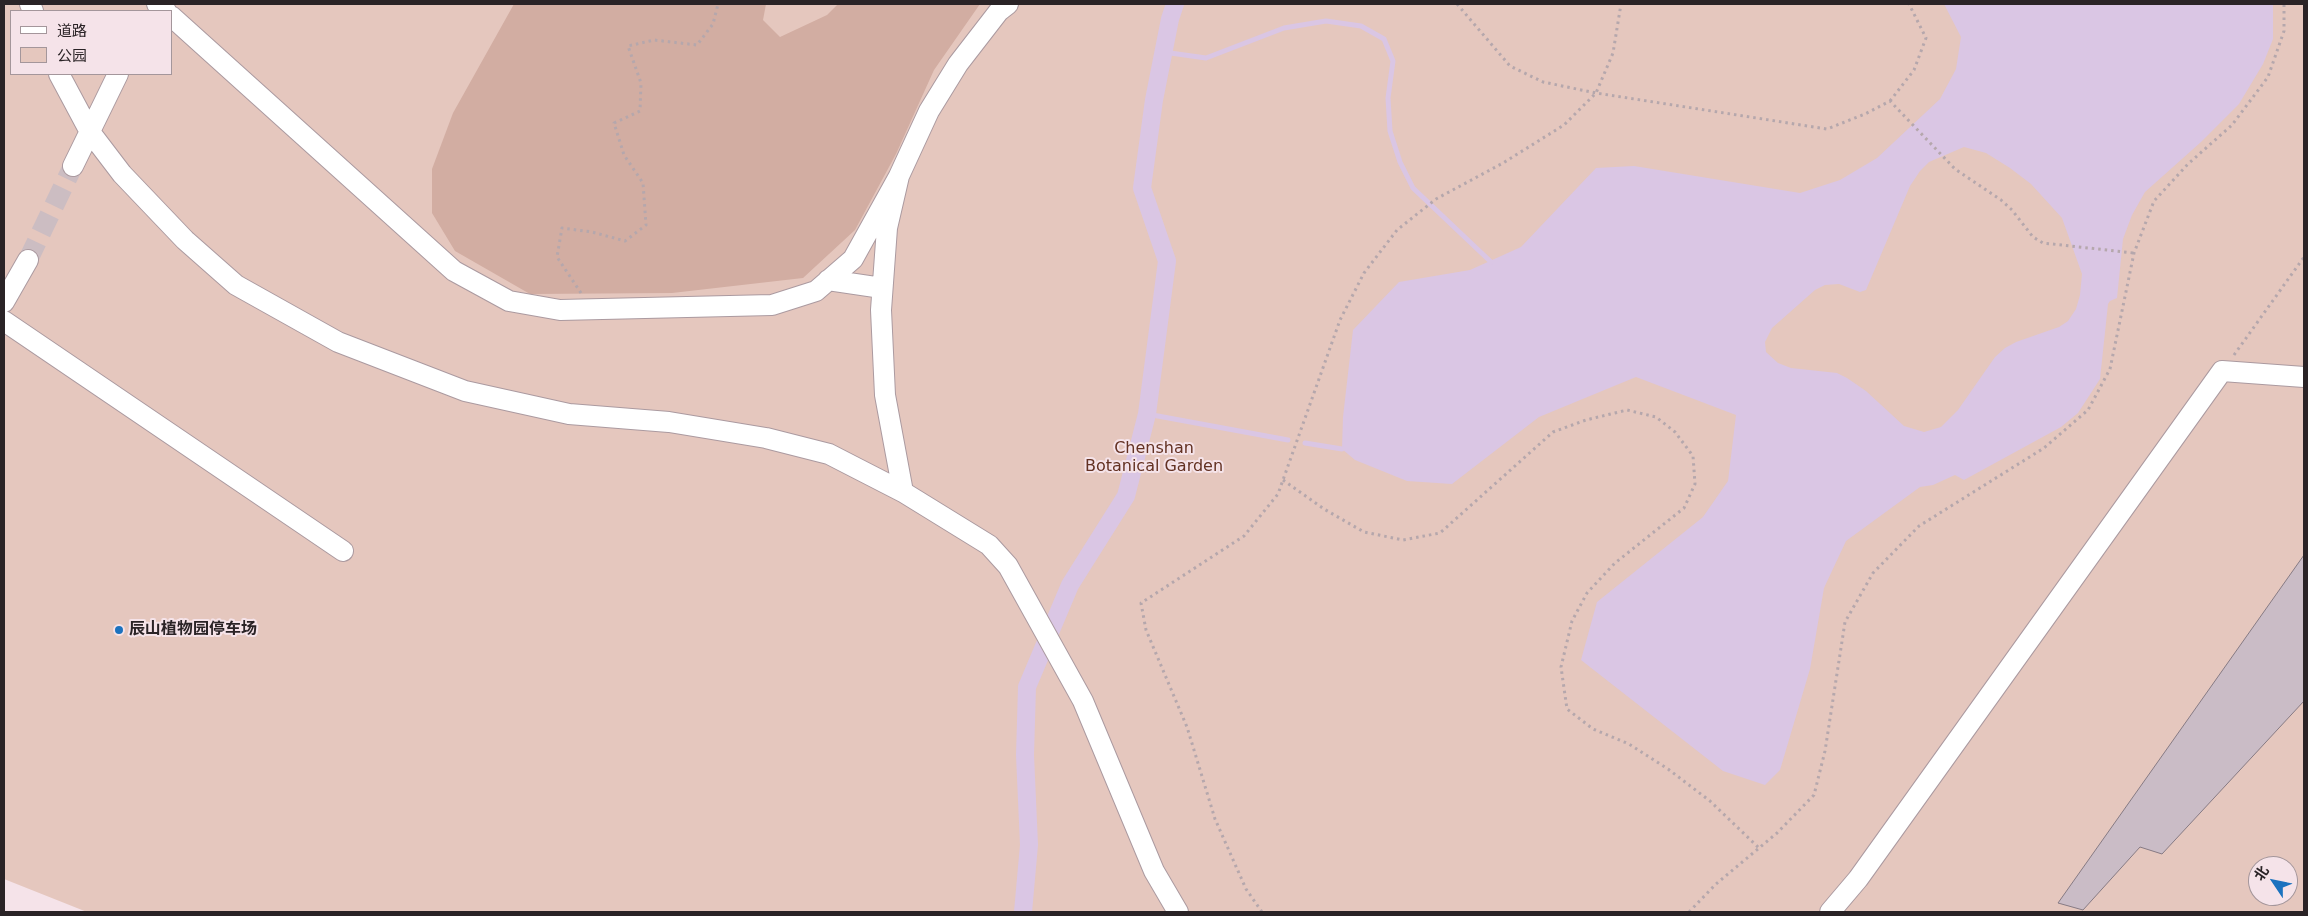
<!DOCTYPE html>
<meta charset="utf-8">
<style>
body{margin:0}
#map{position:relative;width:2308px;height:916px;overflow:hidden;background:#f5e3e9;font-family:"DejaVu Sans","Noto Sans SC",sans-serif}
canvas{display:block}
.frame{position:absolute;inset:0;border:5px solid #2a2326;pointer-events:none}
.legend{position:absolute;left:10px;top:10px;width:162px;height:65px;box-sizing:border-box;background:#f5e3e9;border:1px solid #a4969b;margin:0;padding:6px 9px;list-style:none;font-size:15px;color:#2a2326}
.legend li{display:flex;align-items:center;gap:10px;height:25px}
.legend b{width:25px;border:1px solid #a4969b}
.north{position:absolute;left:2248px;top:856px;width:50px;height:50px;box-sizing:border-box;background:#f5e3e9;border:1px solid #a4969b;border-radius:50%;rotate:304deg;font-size:14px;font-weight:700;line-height:20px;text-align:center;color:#2a2326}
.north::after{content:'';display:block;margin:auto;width:18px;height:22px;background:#1b72bf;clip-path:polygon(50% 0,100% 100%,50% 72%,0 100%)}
</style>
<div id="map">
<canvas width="2308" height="916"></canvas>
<div class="frame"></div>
<ul class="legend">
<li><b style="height:6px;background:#fff"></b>道路</li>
<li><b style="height:14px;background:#e5c7be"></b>公园</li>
</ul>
<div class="north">北</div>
</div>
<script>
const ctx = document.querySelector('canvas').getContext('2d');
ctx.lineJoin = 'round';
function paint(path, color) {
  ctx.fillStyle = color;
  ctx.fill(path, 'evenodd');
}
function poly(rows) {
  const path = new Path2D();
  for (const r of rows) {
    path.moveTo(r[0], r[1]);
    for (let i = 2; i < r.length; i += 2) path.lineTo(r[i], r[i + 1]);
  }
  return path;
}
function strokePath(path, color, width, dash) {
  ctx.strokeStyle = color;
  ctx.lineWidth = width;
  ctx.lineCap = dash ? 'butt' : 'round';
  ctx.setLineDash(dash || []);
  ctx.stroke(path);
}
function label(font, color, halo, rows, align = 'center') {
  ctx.font = font + ' "DejaVu Sans","Noto Sans SC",sans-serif';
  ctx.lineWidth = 4;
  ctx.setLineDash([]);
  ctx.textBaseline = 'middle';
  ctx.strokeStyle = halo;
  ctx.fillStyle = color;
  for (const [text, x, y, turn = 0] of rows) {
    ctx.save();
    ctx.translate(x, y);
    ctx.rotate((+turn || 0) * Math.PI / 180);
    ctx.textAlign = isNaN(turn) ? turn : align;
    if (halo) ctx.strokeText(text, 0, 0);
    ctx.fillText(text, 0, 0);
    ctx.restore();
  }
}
paint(poly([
 [4,4,2304,4,2304,912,87,912,4,879],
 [11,11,171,11,171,74,11,74],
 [2258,866,2288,866,2288,896,2258,896]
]), '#e5c7be');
paint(poly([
 [514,4,766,4,763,20,780,37,827,15,838,4,980,4,934,70,896,154,855,230,803,278,672,293,530,294,455,251,432,213,432,169,453,113]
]), '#d2ada2');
paint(poly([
 [1944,4,2273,4,2273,39,2263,64,2239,104,2201,142,2145,192,2132,215,2123,239,2117,298,2110,301,2108,304,2100,379,2078,413,2061,427,1964,480,1955,475,1933,485,1920,487,1846,541,1824,588,1810,669,1780,770,1765,785,1723,771,1581,660,1597,602,1703,517,1728,481,1736,415,1636,377,1539,417,1452,484,1407,481,1355,460,1342,449,1343,417,1353,330,1399,282,1470,270,1521,247,1596,168,1634,166,1800,193,1840,180,1877,158,1940,99,1956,69,1961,37],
 [1964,147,1986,153,2010,168,2031,184,2062,218,2082,274,2080,295,2076,309,2068,321,2059,327,2016,342,2005,348,1995,357,1958,410,1941,427,1924,432,1904,426,1866,391,1847,378,1837,373,1791,368,1778,363,1766,352,1765,342,1772,328,1815,290,1825,285,1839,284,1860,292,1866,290,1910,186,1920,171,1929,162]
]), '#dac6e4');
strokePath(poly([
 [1163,52,1206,58,1284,28,1326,21,1361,26,1384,39,1393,61,1388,98,1390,131,1400,162,1413,188,1491,262],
 [1147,414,1288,440],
 [1305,443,1342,449]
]), '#dac6e4', 5);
strokePath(poly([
 [1023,912,1029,845,1025,755,1027,687,1070,585,1126,496,1147,414,1167,261,1142,188,1154,100,1170,19,1175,4]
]), '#dac6e4', 18);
const building = poly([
 [2304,555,2304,701,2162,854,2140,847,2083,910,2058,903,2304,555]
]);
paint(building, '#cabcc6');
strokePath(building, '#877b84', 1);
strokePath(poly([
 [28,260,73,166]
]), '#ccbdc2', 20, [20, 10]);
const minor = poly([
 [30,4,33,11],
 [157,4,166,11],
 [171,16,454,271,509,301,560,310,772,305,816,291,853,259,899,176],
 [59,74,90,132,122,174,185,240,236,285,338,342,465,391,569,414,669,422,766,438,829,454,903,492,989,545,1008,566,1083,701,1154,871,1178,912],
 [73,166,118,74],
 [828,280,882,288],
 [4,302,28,260],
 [4,321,343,551],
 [903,492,885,395,881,310,887,228,899,176,929,111,958,64,999,11,1008,4],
 [1830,912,1858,879,2222,371,2304,377]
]);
strokePath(minor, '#ab9aa0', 22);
strokePath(poly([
 [1457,4,1510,66,1543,82,1596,93,1827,129,1865,114,1890,101,1955,169,2001,200,2012,210,2033,237,2043,243,2134,253],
 [1890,101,1914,70,1926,38,1909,4],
 [581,293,557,257,562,228,592,232,625,241,646,225,643,183,624,155,614,123,640,111,641,83,628,46,654,40,697,45,713,24,718,4],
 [2234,355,2304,257],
 [1283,480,1324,509,1364,532,1403,540,1440,533,1553,432,1586,420,1627,410,1656,417,1675,432,1693,456,1695,484,1684,508,1615,563,1587,593,1572,621,1561,667,1567,709,1593,729,1629,744,1668,769,1710,801,1759,848],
 [1262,912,1246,889,1215,819,1187,727,1146,630,1141,603,1244,536,1278,494,1340,320,1364,273,1397,230,1436,199,1503,163,1564,125,1596,93,1613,53,1621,4],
 [1689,912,1716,884,1777,833,1814,795,1825,751,1845,622,1873,573,1919,526,2044,448,2088,410,2110,369,2134,253,2154,201,2188,164,2232,125,2268,77,2284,31,2284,4]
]), '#b5a7ac', 3, [2.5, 4]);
strokePath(minor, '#fff', 20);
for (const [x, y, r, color] of [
 [119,630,5,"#1b72bf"]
]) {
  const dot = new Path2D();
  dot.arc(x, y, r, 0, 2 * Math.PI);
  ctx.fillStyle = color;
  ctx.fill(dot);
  strokePath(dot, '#f5e3e9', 2);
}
label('16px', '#633122', '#f5e3e9', [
 ["Chenshan",1154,449],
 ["Botanical Garden",1154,467]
]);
label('bold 16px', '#2a2326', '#f5e3e9', [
 ["辰山植物园停车场",129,630]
], 'left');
</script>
